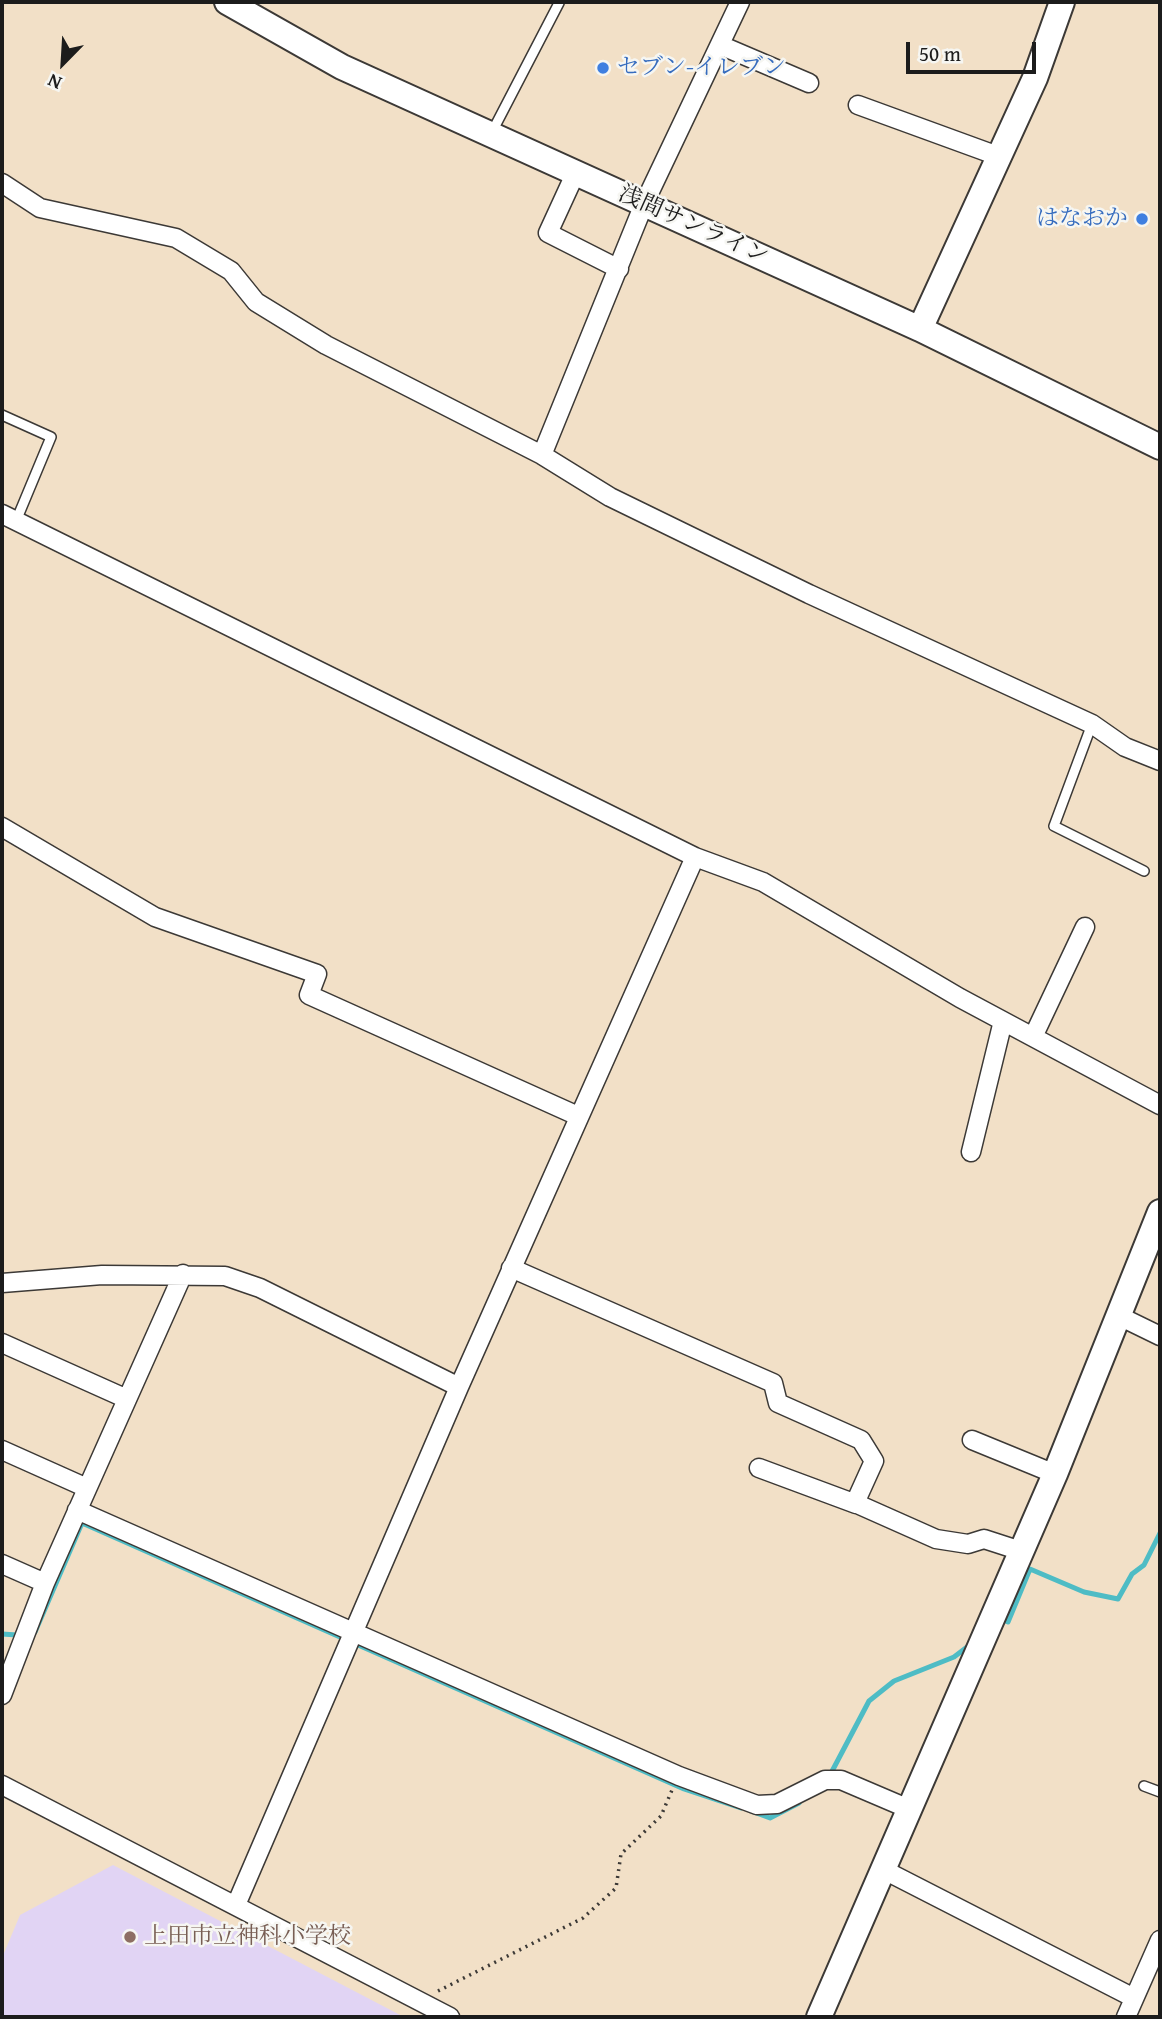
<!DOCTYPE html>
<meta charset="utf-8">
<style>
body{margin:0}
#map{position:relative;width:1162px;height:2019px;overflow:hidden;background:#f2e0c7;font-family:"Gentium Book Plus",serif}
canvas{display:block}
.frame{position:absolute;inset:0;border:4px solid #1c1c1c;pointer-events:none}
.north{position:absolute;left:28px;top:28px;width:70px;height:70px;-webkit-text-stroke:5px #f6f6f2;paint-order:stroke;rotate:204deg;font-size:19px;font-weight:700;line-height:28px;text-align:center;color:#1c1c1c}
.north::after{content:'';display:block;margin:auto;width:24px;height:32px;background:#1c1c1c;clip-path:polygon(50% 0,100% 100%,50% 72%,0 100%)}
.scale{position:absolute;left:906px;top:42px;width:130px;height:32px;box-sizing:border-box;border:4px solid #1c1c1c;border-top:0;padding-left:9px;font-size:21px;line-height:24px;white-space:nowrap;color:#1c1c1c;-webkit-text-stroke:5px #f6f6f2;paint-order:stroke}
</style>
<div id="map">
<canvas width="1162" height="2019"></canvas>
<div class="frame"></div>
<div class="north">N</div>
<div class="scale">50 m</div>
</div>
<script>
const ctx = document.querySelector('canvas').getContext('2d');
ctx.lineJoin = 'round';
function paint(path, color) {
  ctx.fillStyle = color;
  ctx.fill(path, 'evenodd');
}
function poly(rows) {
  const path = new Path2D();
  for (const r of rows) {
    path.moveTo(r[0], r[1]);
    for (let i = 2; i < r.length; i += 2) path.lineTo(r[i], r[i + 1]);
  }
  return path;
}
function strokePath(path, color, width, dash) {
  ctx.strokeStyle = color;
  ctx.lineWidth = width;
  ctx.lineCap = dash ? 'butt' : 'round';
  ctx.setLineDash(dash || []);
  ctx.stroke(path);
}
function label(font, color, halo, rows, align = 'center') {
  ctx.font = font + ' "Gentium Book Plus","Noto Serif JP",serif';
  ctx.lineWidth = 5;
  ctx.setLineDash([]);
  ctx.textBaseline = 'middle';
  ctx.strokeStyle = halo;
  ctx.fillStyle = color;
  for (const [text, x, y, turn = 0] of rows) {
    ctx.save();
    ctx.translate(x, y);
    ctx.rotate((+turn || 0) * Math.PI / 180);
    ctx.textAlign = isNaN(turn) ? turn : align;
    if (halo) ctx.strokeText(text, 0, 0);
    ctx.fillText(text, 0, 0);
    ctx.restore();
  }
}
paint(poly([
 [113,1865,404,2017,2,2017,2,1958,20,1915]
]), '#e1d4f4');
strokePath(poly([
 [1001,1619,1008,1622,1030,1569,1084,1592,1118,1599,1132,1574,1144,1565,1160,1533],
 [35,1632,82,1523,684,1789,741,1808],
 [2,1634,17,1635],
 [829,1777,869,1701,894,1681,954,1657,971,1644],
 [751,1811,770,1818,799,1803]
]), '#4ebcc5', 5);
const lane = poly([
 [492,132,559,3],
 [2,415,51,437,16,521],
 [1092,724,1054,826,1144,871],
 [1144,1786,1160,1792]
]);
const street = poly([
 [720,45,809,83],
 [858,105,998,156],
 [576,172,548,233,619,269],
 [2,183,40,208,176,238,231,271,256,302,326,345,542,455,610,497,809,594,1092,724,1125,747,1160,761],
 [542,455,644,204,740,2],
 [2,514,695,857,763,882,960,998,1160,1105],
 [2,827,155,917,317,974,309,995,578,1116],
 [1033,1037,1085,927],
 [971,1152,1003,1021],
 [511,1268,773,1383,778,1403,861,1440,874,1461,855,1503,936,1539,968,1544,984,1539,1021,1551],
 [2,1283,102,1275,225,1276,260,1288,459,1387],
 [1119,1316,1160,1336],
 [2,1343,127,1399],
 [972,1440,1055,1474],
 [2,1450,87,1488],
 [759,1468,856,1504],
 [77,1510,679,1776,757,1805,777,1804,825,1780,841,1780,909,1809],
 [2,1564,45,1583],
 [2,1695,45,1583,183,1274],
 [2,1785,450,2017],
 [884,1870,1134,1998],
 [236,1905,459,1387,695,857],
 [1126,2017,1160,1940]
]);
const secondary = poly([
 [227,2,342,67,920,329,1160,447],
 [920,329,1035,78,1062,2],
 [819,2017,1055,1474,1160,1212]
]);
strokePath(lane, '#3c3936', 12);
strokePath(street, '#3c3936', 21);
strokePath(secondary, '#3c3936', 28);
strokePath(poly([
 [438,1991,583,1918,616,1888,621,1854,661,1816,672,1790]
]), '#3c3936', 3.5, [2, 5]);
strokePath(lane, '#fff', 9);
strokePath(street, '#fff', 18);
strokePath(secondary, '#fff', 24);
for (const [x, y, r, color] of [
 [603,68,7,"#3f7fe0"],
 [1142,219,7,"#3f7fe0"],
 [130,1937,7,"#8d6e63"]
]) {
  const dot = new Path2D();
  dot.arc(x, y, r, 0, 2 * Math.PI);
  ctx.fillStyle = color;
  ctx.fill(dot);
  strokePath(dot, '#f6f6f2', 2.5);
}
label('23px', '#366cbe', '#f6f6f2', [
 ["セブン-イレブン",617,68],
 ["はなおか",1128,219,"right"]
], 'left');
label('23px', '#1c1c1c', '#f6f6f2', [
 ["浅間サンライン",693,226,24]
]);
label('23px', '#785e54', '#f6f6f2', [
 ["上田市立神科小学校",144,1937]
], 'left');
</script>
